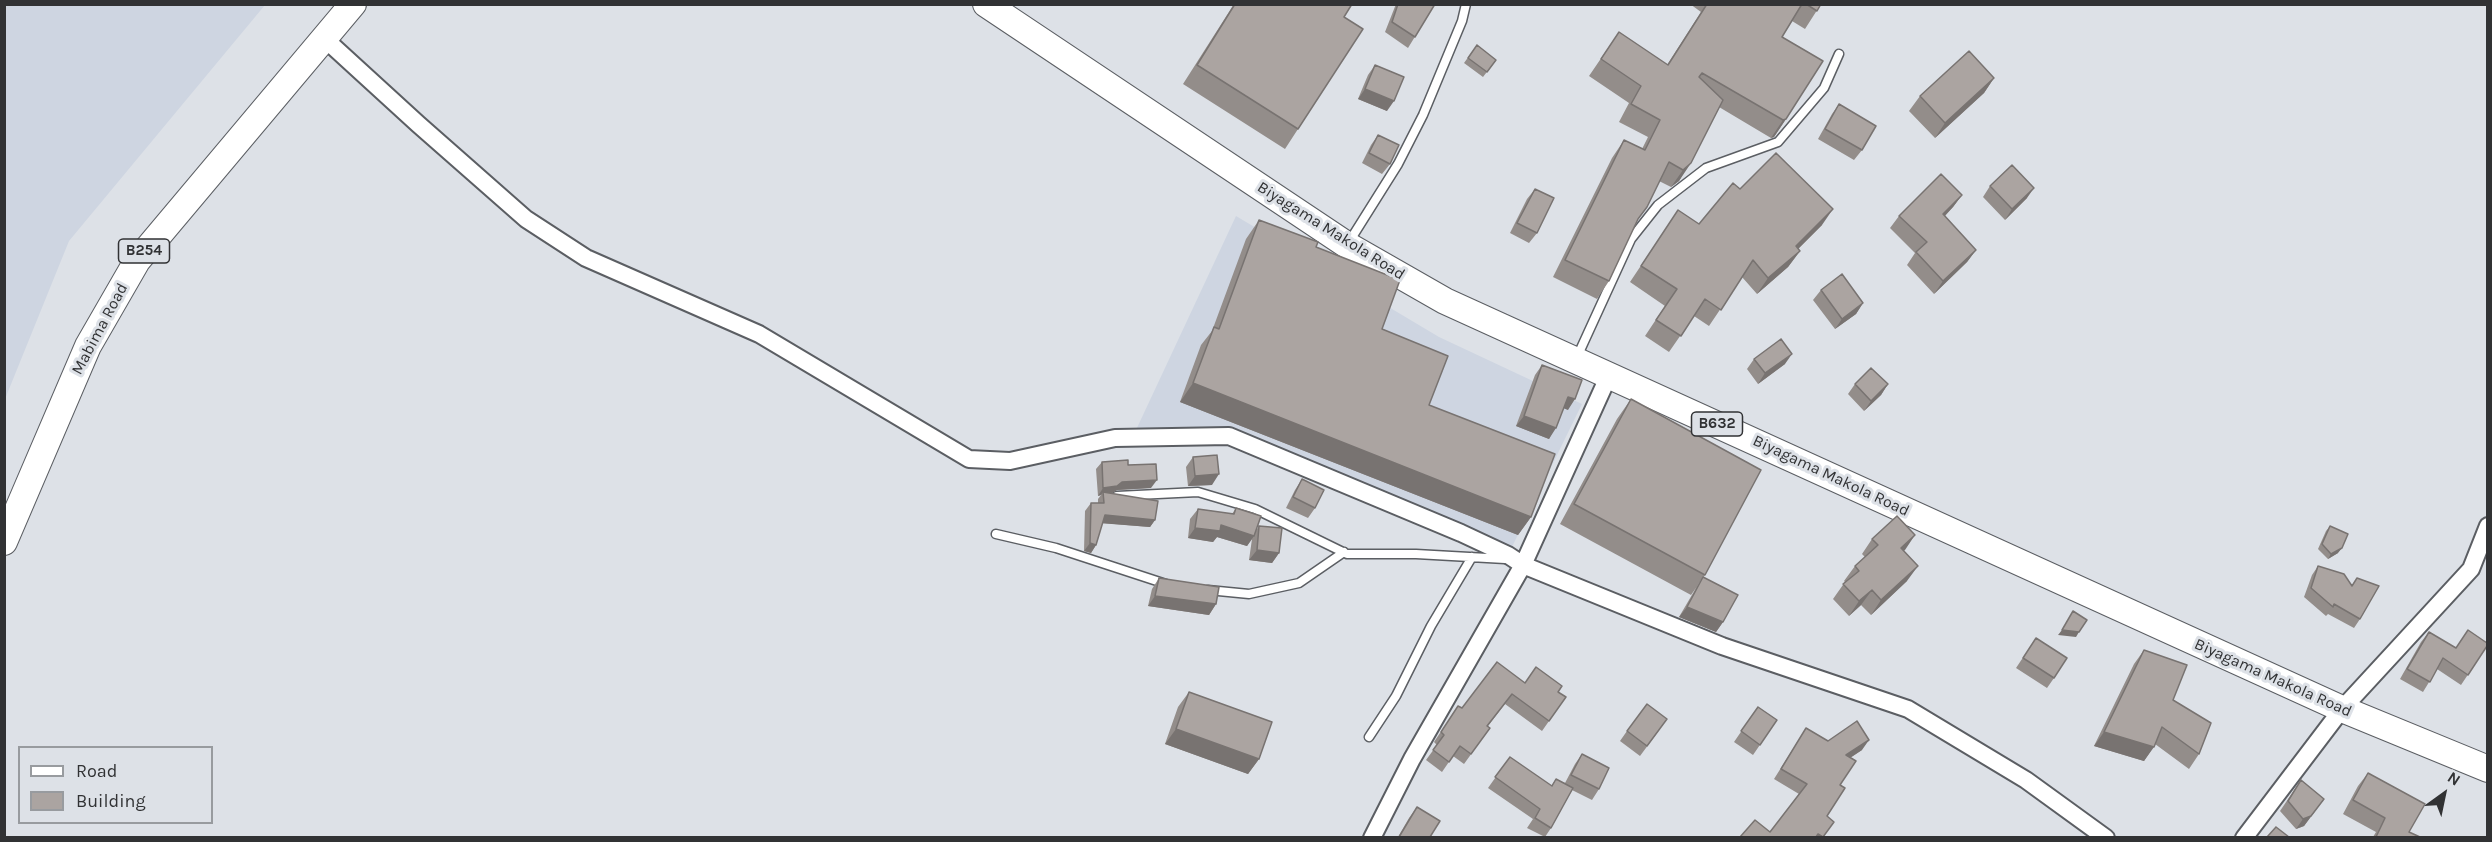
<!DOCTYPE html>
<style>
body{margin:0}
#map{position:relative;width:2492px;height:842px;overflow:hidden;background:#dde1e7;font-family:Karla,sans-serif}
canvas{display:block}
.frame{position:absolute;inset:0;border:6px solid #313234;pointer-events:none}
.legend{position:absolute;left:18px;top:746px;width:195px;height:78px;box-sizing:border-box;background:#dde1e7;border:2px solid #989b9f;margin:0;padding:8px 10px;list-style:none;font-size:18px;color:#313234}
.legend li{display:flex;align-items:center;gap:12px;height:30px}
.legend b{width:30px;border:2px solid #989b9f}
.north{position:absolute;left:2414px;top:764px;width:60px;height:60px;-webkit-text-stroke:4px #dde1e7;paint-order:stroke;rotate:33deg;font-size:16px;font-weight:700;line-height:24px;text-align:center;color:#313234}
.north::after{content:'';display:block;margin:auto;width:21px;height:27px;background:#313234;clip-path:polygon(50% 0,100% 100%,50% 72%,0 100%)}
</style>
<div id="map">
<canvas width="2492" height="842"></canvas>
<div class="frame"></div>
<ul class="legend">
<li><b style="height:8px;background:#fff"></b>Road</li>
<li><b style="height:16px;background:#aba4a1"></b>Building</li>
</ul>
<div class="north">N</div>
</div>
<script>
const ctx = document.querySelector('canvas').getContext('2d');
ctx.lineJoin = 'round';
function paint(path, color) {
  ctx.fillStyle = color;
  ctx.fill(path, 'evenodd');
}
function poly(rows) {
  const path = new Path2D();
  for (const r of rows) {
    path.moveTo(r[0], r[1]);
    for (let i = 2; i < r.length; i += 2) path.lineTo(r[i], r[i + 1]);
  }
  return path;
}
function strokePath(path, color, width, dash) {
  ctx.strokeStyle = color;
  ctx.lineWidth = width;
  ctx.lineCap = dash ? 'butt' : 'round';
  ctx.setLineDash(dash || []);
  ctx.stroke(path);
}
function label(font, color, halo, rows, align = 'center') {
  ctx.font = font + ' Karla,sans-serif';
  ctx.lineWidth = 6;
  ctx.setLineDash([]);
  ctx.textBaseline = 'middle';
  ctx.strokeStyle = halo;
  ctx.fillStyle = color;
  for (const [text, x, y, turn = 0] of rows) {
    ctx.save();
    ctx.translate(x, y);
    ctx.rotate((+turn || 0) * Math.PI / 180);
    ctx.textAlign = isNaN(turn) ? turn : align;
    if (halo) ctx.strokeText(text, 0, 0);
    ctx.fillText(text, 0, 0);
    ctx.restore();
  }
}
paint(poly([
 [5,4,265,5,69,241,5,399],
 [1236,216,1439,337,1582,404,1509,553,1211,427,1136,430]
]), '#ced5e1');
const lane = poly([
 [1349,242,1398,164,1423,115,1462,21,1466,4],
 [1577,357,1631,239,1658,205,1706,168,1778,142,1824,88,1839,54],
 [1117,496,1198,492,1255,509,1347,554,1416,554,1505,559],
 [996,534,1056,548,1166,584],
 [1208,590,1249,594,1299,583,1344,552],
 [1369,737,1396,696,1431,626,1472,557]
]);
const street = poly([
 [325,39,418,124,526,219,586,258,759,334,969,459,1010,461,1115,438,1229,436,1461,533,1508,555,1523,565,1722,646,1908,709,2026,780,2106,838],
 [1372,838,1412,759,1523,565,1609,375],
 [2244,838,2342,709,2471,569,2488,526]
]);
const primary = poly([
 [986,4,1347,245,1445,301,2342,709,2488,769],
 [4,542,88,346,137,261,353,4]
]);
strokePath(lane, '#5b5e63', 11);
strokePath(street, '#5b5e63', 20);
strokePath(primary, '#5b5e63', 28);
strokePath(lane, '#fff', 8);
strokePath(street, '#fff', 16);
strokePath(primary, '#fff', 26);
paint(poly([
 [1234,4,1352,4,1344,17,1298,129,1285,149,1183,84],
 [1396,4,1435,4,1408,48,1385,32],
 [1690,4,1821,4,1805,29,1792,21,1782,37,1786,119,1774,137,1771,138,1719,107,1679,181,1671,187,1659,181,1636,222,1609,281,1597,299,1553,277,1612,158,1624,140,1642,149,1648,137,1619,122,1629,103,1589,76,1619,32,1667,65,1701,12],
 [1477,45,1496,60,1483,77,1464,63],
 [1375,65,1387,111,1358,99,1368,75],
 [1994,78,1984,93,1935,138,1909,111,1920,96],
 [1839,104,1862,150,1854,160,1818,139,1832,114],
 [1378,135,1390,164,1382,174,1362,163,1371,145],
 [1990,186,2027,198,2005,220,1983,197],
 [1535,189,1537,233,1529,243,1510,233,1527,199],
 [1740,189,1822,225,1798,249,1800,251,1788,267,1757,294,1742,277,1709,326,1694,316,1669,352,1645,336,1665,306,1630,282,1678,210,1699,224],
 [1962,195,1953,207,1945,216,1976,250,1967,262,1934,294,1907,265,1915,253,1890,228,1899,216],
 [1259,220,1316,247,1382,329,1429,405,1531,517,1518,535,1180,402,1201,345,1212,331,1246,239],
 [1821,290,1863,303,1856,314,1835,329,1813,300],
 [1754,359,1785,364,1758,384,1747,369],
 [1542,365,1568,410,1564,408,1549,439,1516,426,1535,375],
 [1855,384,1888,384,1881,395,1864,411,1848,394],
 [1631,399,1705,575,1691,595,1560,524,1617,419],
 [1193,457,1212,485,1188,486,1186,467],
 [1102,462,1128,465,1151,488,1117,490,1112,493,1155,520,1150,527,1102,523,1096,545,1091,553,1084,551,1085,511,1091,503,1098,503,1098,499,1101,495,1098,496,1096,469],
 [1302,479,1315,508,1308,518,1286,508,1295,490],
 [1236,508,1255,532,1259,526,1279,553,1272,563,1249,560,1252,539,1247,546,1217,537,1213,542,1188,538,1190,519,1198,509,1232,514],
 [2330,526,2338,553,2328,559,2318,549,2326,531],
 [1872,539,1904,551,1907,581,1871,615,1861,605,1849,616,1833,599,1845,582,1844,581,1855,566,1865,557,1862,554],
 [2318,566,2352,586,2357,578,2360,619,2354,628,2328,614,2326,616,2304,597,2312,575],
 [1703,577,1723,622,1716,632,1679,617,1696,588],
 [1159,578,1216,604,1209,615,1148,606,1152,589],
 [2429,632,2456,648,2487,646,2461,685,2437,669,2423,692,2400,679,2421,642],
 [2036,638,2054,678,2047,688,2016,668],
 [2144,650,2173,700,2199,754,2189,769,2155,744,2144,761,2094,746,2134,664],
 [1525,683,1558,692,1566,697,1542,731,1505,704,1488,726,1490,728,1464,764,1453,756,1442,772,1426,760,1437,745,1434,742,1458,706,1462,708],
 [1189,692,1259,759,1248,774,1165,744,1178,707],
 [1758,707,1777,720,1753,755,1734,742],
 [1806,728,1828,741,1862,750,1850,758,1840,785,1827,816,1823,837,1740,837,1770,832,1799,794,1774,779],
 [1660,729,1640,756,1620,741,1627,731],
 [1582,754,1599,789,1592,800,1572,790,1551,828,1545,837,1527,828,1533,819,1488,788,1510,757,1551,786,1556,779,1565,783,1575,764],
 [2368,773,2409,832,2420,837,2373,837,2376,832,2343,814,2358,786],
 [2301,780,2324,799,2304,826,2296,829,2280,811],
 [1417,807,1430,837,1398,837,1409,818]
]), '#938d8a');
paint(poly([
 [1994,78,1984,93,1935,138,1945,123],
 [1365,89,1394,101,1387,111,1358,99],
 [1786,119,1774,137,1771,138,1783,120],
 [1691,163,1679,181,1671,187,1683,170],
 [2034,188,2027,198,2005,220,2012,209],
 [1962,195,1953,207,1934,227,1943,214],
 [1833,209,1822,225,1784,263,1796,246],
 [1976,250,1967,262,1934,294,1943,281],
 [1800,251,1788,267,1757,294,1768,278],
 [1863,303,1856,314,1835,329,1842,319],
 [1792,354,1785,364,1758,384,1765,373],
 [1193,383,1531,517,1518,535,1180,402],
 [1888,384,1881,395,1864,411,1871,401],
 [1568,397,1575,399,1568,410,1561,407],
 [1524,416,1556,428,1549,439,1516,426],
 [1219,474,1212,485,1188,486,1195,476],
 [1157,480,1151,488,1117,490,1111,494,1103,492,1101,495,1098,496,1103,488,1122,482],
 [1105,515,1155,520,1150,527,1099,523],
 [1221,525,1254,536,1247,546,1217,537,1213,542,1188,538,1195,528],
 [1915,535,1905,550,1890,563,1901,548],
 [1090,543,1096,545,1091,553,1084,551],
 [2342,548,2338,553,2328,559,2331,554],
 [1257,550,1279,553,1272,563,1249,560],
 [1918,566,1907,581,1871,615,1881,600],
 [1872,590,1861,605,1849,616,1859,601],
 [1155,596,1216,604,1209,615,1148,606],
 [1687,607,1723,622,1716,632,1679,617],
 [2062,630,2079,632,2076,637,2058,635],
 [1176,729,1259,759,1248,774,1165,744],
 [2104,732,2154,747,2144,761,2094,746],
 [1869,740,1862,750,1839,765,1846,755],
 [2324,799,2304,826,2296,829,2303,819]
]), '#787371');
const building = poly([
 [1235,4,1352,4,1344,17,1363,29,1298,129,1197,65,1235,4],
 [1398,4,1435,4,1415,37,1392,22,1398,4],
 [1707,4,1802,4,1782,37,1823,61,1786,119,1783,120,1702,73,1699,77,1723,100,1691,163,1683,170,1669,162,1647,207,1638,219,1609,281,1565,260,1624,140,1645,150,1660,120,1631,104,1641,86,1601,59,1619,32,1668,65,1707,4],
 [1806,4,1821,4,1817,11,1806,4],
 [1477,45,1496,60,1487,72,1468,58,1477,45],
 [1969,51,1994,78,1945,123,1920,96,1969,51],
 [1375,65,1404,77,1394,101,1365,89,1375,65],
 [1839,104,1876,126,1862,150,1825,129,1839,104],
 [1378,135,1399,145,1390,164,1369,153,1378,135],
 [1776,153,1833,209,1796,246,1800,251,1768,278,1753,260,1721,310,1705,299,1681,336,1656,320,1677,289,1641,266,1678,210,1699,224,1733,183,1740,189,1776,153],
 [2012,165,2034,188,2012,209,1990,186,2012,165],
 [1941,174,1962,195,1943,214,1976,250,1943,281,1916,252,1927,242,1899,216,1941,174],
 [1535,189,1554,198,1537,233,1517,223,1535,189],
 [1259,220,1318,242,1316,247,1400,280,1382,329,1448,356,1429,405,1555,454,1531,517,1193,383,1214,327,1219,329,1259,220],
 [1842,274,1863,303,1842,319,1821,290,1842,274],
 [1781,339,1792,354,1765,373,1754,359,1781,339],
 [1542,365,1582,380,1575,399,1568,397,1556,428,1524,416,1542,365],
 [1871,368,1888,384,1871,401,1855,384,1871,368],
 [1631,399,1761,470,1705,575,1574,504,1631,399],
 [1217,455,1219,474,1195,476,1193,457,1217,455],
 [1128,460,1128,465,1156,464,1157,480,1122,482,1117,486,1103,488,1102,462,1128,460],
 [1302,479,1324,490,1315,508,1293,497,1302,479],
 [1103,492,1158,501,1155,520,1105,515,1096,545,1090,543,1091,503,1104,503,1103,492],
 [1236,508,1261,516,1254,536,1221,525,1220,531,1195,528,1198,509,1234,514,1236,508],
 [1897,516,1915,535,1901,548,1918,566,1881,600,1872,590,1859,601,1843,584,1859,571,1855,566,1878,545,1872,539,1897,516],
 [1259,526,1282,528,1279,553,1257,550,1259,526],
 [2330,526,2348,534,2342,548,2331,554,2322,544,2330,526],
 [2318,566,2344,574,2352,586,2357,578,2379,586,2360,619,2334,604,2333,607,2311,588,2318,566],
 [1703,577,1738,595,1723,622,1687,607,1703,577],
 [1159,578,1219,587,1216,604,1155,596,1159,578],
 [2073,611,2087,620,2079,632,2062,630,2073,611],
 [2468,630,2487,643,2487,646,2468,675,2443,658,2430,682,2407,669,2429,632,2456,648,2468,630],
 [2036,638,2067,658,2054,678,2023,658,2036,638],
 [2144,650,2187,665,2173,700,2211,723,2199,754,2162,727,2154,747,2104,732,2144,650],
 [1497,662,1525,683,1536,667,1562,686,1558,692,1566,697,1549,721,1512,694,1487,726,1490,728,1471,754,1460,746,1449,762,1433,750,1444,735,1441,732,1458,706,1462,708,1497,662],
 [1189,692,1272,722,1259,759,1176,729,1189,692],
 [1647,704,1667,719,1647,746,1627,731,1647,704],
 [1758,707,1777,720,1760,745,1741,731,1758,707],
 [1857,721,1869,740,1846,755,1856,761,1840,785,1845,788,1827,816,1834,822,1823,837,1818,834,1816,837,1740,837,1755,820,1770,832,1807,784,1781,769,1806,728,1828,741,1857,721],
 [1582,754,1609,768,1599,789,1571,775,1582,754],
 [1510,757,1552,786,1556,779,1573,788,1551,828,1535,818,1540,809,1495,777,1510,757],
 [2368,773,2425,804,2409,832,2420,837,2376,837,2385,818,2353,800,2368,773],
 [2301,780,2324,799,2311,816,2303,819,2288,801,2301,780],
 [1417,807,1440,821,1430,837,1399,837,1417,807],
 [2276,827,2289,837,2267,837,2276,827]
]);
paint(building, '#aba4a1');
strokePath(building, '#787371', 1.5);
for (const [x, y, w] of [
 [144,251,51],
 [1717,424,51]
]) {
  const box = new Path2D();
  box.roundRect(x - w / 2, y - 12, w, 24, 4.5);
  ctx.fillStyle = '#dde1e7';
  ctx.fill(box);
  strokePath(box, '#313234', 1.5);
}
label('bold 15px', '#313234', null, [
 ["B254",144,251],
 ["B632",1717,424]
]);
label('16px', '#313234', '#dde1e7', [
 ["Biyagama Makola Road",1331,231,32],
 ["Mabima Road",100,329,-62],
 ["Biyagama Makola Road",1831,476,25],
 ["Biyagama Makola Road",2273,678,24]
]);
</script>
